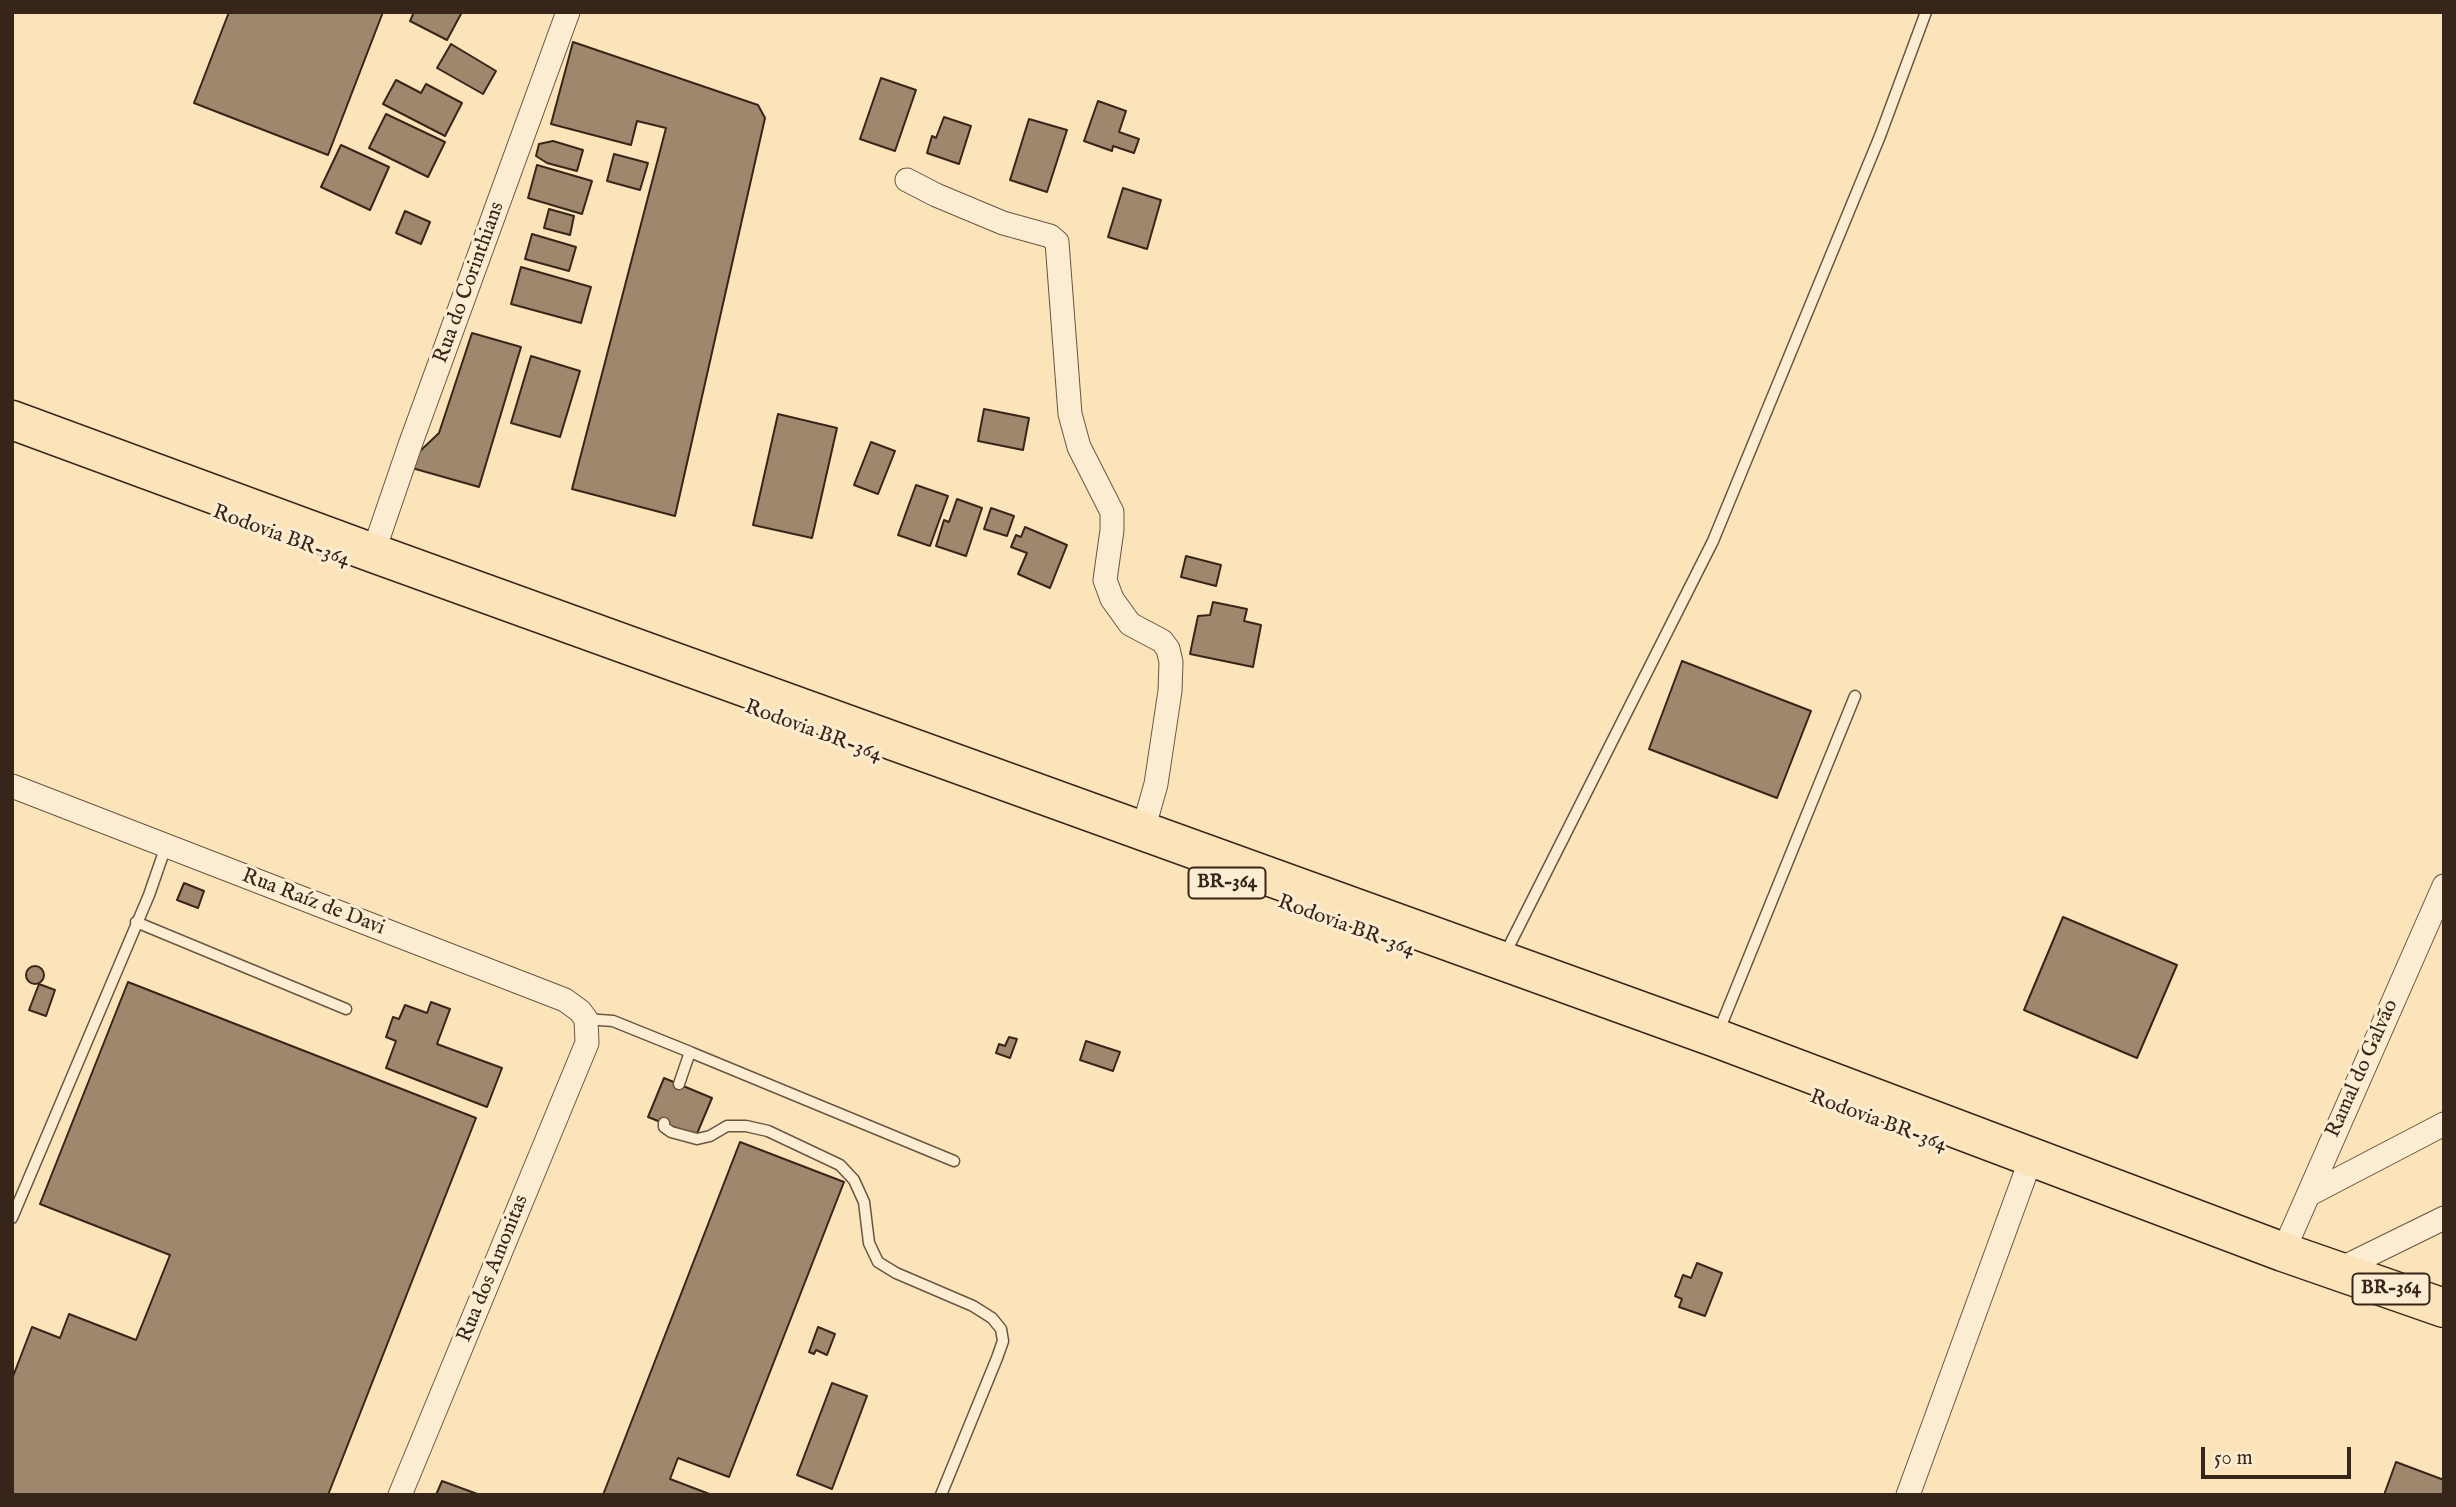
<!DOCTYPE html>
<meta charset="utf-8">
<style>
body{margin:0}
#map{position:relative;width:2456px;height:1507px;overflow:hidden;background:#fbe4ba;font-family:"IM FELL English",serif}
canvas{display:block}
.frame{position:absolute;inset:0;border:14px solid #382519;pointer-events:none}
.scale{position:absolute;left:2201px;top:1447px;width:150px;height:32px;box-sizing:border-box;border:4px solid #382519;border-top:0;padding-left:9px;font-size:21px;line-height:24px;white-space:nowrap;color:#382519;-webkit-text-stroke:5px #fcedd2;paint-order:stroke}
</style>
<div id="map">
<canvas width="2456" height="1507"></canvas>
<div class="frame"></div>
<div class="scale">50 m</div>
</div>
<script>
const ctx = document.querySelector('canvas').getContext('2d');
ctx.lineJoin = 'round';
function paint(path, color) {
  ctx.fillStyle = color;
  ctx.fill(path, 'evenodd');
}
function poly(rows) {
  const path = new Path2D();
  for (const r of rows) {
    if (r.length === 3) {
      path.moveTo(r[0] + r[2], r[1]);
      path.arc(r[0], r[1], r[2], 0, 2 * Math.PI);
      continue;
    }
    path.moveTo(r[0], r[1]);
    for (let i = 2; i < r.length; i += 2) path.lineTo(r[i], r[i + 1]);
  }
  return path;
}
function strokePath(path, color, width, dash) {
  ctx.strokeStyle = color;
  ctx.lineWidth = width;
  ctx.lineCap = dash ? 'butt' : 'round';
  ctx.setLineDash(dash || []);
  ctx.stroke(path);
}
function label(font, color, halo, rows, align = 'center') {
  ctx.font = font + ' "IM FELL English",serif';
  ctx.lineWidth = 6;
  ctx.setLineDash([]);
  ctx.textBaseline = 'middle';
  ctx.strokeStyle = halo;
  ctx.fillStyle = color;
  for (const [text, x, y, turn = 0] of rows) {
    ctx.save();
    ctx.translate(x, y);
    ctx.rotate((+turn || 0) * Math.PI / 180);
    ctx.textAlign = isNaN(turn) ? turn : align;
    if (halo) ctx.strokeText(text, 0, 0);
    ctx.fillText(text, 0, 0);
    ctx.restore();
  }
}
const building = poly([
 [229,12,383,12,328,155,194,103,229,12],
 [414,12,462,12,447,40,410,21,414,12],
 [573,42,758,105,765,118,675,516,572,489,666,128,637,121,631,145,551,124,573,42],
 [451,44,496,71,483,94,437,68,451,44],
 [881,78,916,90,895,151,860,139,881,78],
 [396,80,421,93,426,84,462,103,445,136,383,104,396,80],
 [1098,101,1126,111,1119,132,1139,139,1134,153,1113,146,1112,151,1084,141,1098,101],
 [386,114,445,142,428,177,369,148,386,114],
 [944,117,971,126,959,164,927,153,932,136,936,138,944,117],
 [1029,119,1067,130,1047,192,1010,180,1029,119],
 [553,141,583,150,577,171,547,163,536,156,539,144,553,141],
 [341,145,389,167,370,210,321,187,341,145],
 [614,154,648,163,640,190,607,181,614,154],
 [537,165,592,181,582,214,528,198,537,165],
 [1123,188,1161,200,1147,249,1108,237,1123,188],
 [549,209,574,216,570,235,544,228,549,209],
 [405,211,430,222,421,244,396,233,405,211],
 [532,234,576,247,569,271,525,259,532,234],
 [521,267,591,287,581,323,511,304,521,267],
 [472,333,521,347,479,487,412,468,418,453,439,433,472,333],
 [531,356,580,371,560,437,511,423,531,356],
 [984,409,1029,418,1023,450,978,441,984,409],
 [778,414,837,428,812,538,753,525,778,414],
 [871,442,895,451,878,494,854,485,871,442],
 [916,485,948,496,930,546,898,535,916,485],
 [957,499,982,508,966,556,936,546,944,520,949,522,957,499],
 [991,508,1014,516,1007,536,984,529,991,508],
 [1025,527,1067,545,1050,588,1018,574,1027,553,1011,547,1016,535,1021,537,1025,527],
 [1186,556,1221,565,1216,586,1181,577,1186,556],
 [1213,602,1247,609,1244,621,1261,625,1253,667,1190,654,1198,616,1210,615,1213,602],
 [1682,661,1811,711,1777,798,1649,749,1682,661],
 [184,883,204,891,198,908,177,900,184,883],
 [2063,917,2177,965,2137,1058,2024,1010,2063,917],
 [35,975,9],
 [128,982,476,1118,328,1495,12,1495,12,1379,32,1327,60,1338,69,1314,136,1340,170,1255,40,1204,128,982],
 [39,984,55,990,46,1016,29,1010,39,984],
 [431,1002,450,1009,437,1044,502,1068,487,1107,386,1068,396,1041,386,1037,393,1017,399,1019,405,1005,427,1013,431,1002],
 [1009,1037,1017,1039,1010,1058,996,1053,999,1044,1005,1046,1009,1037],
 [1086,1041,1120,1052,1113,1071,1080,1060,1086,1041],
 [664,1078,712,1098,696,1136,648,1117,664,1078],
 [740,1142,844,1182,729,1477,678,1458,670,1479,712,1495,603,1495,740,1142],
 [1697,1263,1722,1273,1705,1316,1679,1307,1682,1299,1675,1296,1683,1275,1691,1278,1697,1263],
 [818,1327,835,1334,827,1355,816,1350,814,1354,809,1352,818,1327],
 [832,1383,867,1396,832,1489,797,1475,832,1383],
 [2396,1462,2444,1480,2444,1495,2384,1495,2396,1462],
 [442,1481,480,1495,436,1495,442,1481]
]);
paint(building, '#9d886d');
strokePath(building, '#382519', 2);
const lane = poly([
 [136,922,346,1009],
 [1504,956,1713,541,1880,136,1926,12],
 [586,1019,613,1021,690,1052,679,1084],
 [1718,1033,1855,696],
 [690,1052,954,1161],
 [664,1123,664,1127,671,1132,697,1139,710,1136,727,1126,746,1126,768,1131,840,1165,854,1180,864,1202,869,1243,878,1262,896,1273,973,1306,992,1318,1001,1329,1003,1341,997,1358,941,1495],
 [12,1218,149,895,166,846]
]);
const street = poly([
 [907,180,936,195,1003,223,1050,236,1057,242,1070,414,1079,447,1112,512,1112,530,1105,580,1112,599,1130,624,1162,641,1168,649,1171,662,1170,691,1156,784,1143,830],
 [373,553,410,445,568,12],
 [12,786,565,1000,580,1011,586,1019,587,1043,400,1495],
 [2308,1195,2444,1124],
 [2283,1252,2444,886],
 [2338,1270,2444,1218],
 [1908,1495,2025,1175]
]);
const highway = poly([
 [12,420,373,553,1716,1038,2283,1252,2444,1308]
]);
strokePath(lane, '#695541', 13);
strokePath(street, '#695541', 25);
strokePath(highway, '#382519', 41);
strokePath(lane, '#fcedd2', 10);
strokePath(street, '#fcedd2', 23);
strokePath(highway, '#fbe4ba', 38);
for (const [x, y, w] of [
 [1227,883,77],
 [2391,1289,77]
]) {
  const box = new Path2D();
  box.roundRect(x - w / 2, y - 15.5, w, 31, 5);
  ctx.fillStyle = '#fcedd2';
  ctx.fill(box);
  strokePath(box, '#382519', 2);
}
label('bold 19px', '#382519', null, [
 ["BR-364",1227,883],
 ["BR-364",2391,1289]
]);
label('21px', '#382519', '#fcedd2', [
 ["Rua do Corinthians",470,283,-70],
 ["Rodovia BR-364",281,537,20],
 ["Rodovia BR-364",813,732,20],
 ["Rua Raíz de Davi",313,903,21],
 ["Rodovia BR-364",1346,927,20],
 ["Ramal do Galvão",2363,1069,-66],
 ["Rodovia BR-364",1878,1122,20],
 ["Rua dos Amonitas",494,1269,-68]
]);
</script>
